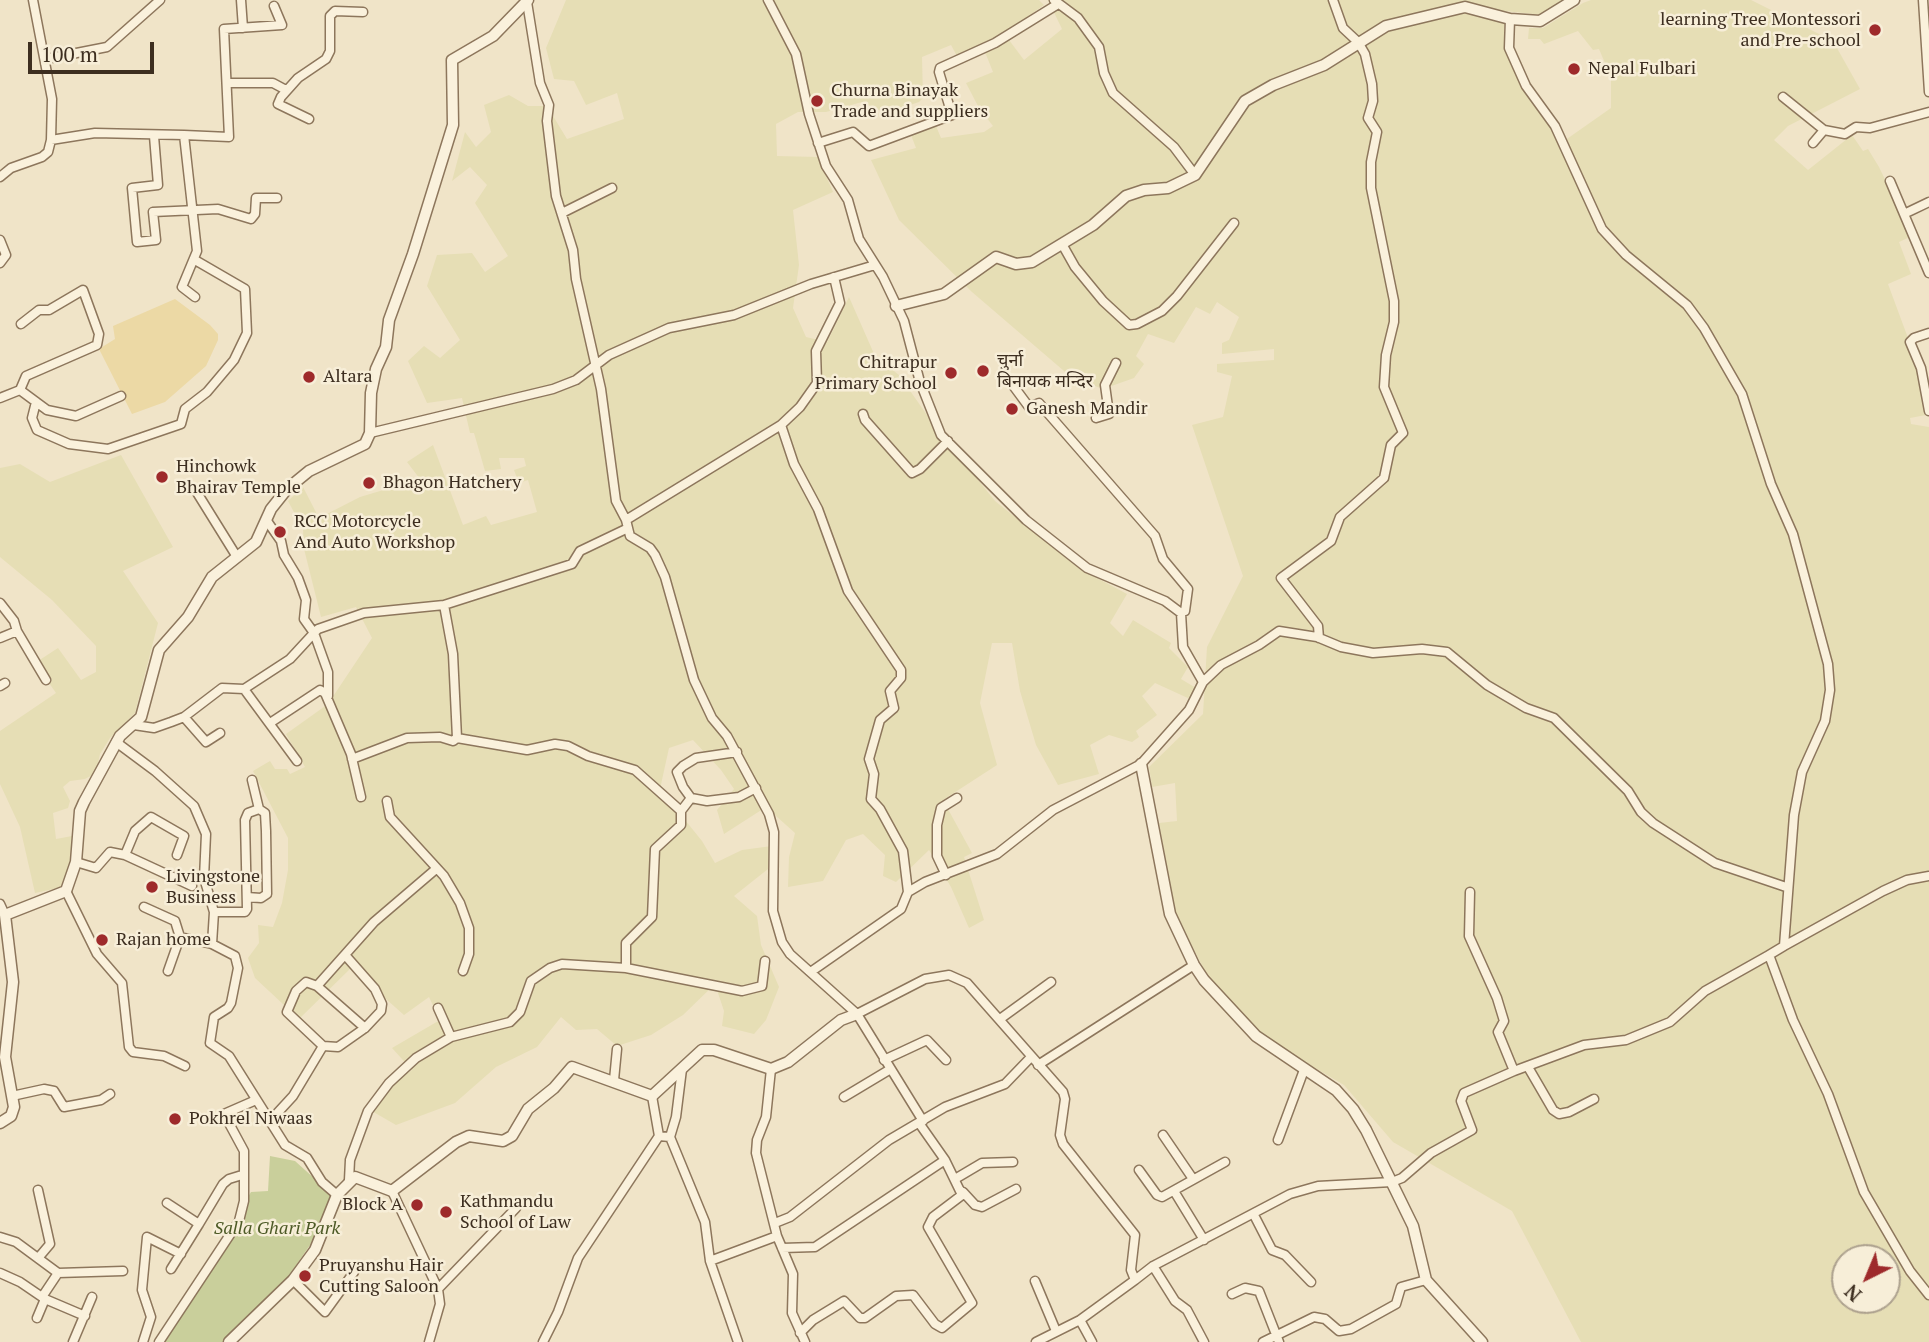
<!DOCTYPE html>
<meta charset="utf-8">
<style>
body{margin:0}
#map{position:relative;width:1929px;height:1342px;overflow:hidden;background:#f0e4c8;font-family:"PT Serif",serif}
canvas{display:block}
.north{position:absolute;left:1831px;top:1244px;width:70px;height:70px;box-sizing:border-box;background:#f7eed8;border:2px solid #ada18e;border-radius:50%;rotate:223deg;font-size:19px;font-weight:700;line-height:28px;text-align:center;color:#3d2e20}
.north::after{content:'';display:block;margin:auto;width:24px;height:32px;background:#9e2a2b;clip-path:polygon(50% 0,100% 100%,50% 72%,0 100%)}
.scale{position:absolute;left:28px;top:42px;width:126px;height:32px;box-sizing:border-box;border:4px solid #3d2e20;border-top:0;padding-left:9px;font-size:21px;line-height:24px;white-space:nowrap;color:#3d2e20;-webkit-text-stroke:5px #f7eed8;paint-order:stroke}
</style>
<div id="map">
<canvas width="1929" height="1342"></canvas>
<div class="north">N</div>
<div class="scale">100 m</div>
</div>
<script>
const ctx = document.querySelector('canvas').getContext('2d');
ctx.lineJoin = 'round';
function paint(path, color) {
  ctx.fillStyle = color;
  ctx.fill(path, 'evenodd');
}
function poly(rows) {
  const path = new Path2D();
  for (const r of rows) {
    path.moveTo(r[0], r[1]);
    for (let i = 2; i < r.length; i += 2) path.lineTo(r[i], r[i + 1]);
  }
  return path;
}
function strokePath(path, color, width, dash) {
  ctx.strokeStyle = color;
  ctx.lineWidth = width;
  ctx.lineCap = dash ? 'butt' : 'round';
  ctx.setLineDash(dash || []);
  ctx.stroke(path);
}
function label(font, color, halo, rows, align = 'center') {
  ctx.font = font + ' "PT Serif","Noto Sans Devanagari",serif';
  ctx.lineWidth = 5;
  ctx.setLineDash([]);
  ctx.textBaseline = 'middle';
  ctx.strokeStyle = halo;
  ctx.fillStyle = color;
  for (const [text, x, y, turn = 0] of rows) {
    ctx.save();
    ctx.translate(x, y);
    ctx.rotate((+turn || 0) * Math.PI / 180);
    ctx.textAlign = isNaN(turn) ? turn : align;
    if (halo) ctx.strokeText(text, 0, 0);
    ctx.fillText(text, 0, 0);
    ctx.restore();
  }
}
paint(poly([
 [566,0,1039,0,1044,5,1006,32,957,56,951,45,922,57,923,98,919,102,886,113,862,102,826,112,798,112,776,124,777,156,818,157,833,192,793,210,799,265,793,308,806,337,827,342,849,297,875,356,899,375,934,425,995,501,1080,569,1127,594,1110,623,1123,636,1133,620,1171,643,1169,648,1188,667,1181,679,1196,688,1190,699,1155,683,1142,696,1157,715,1136,731,1139,737,1132,742,1109,735,1090,745,1099,774,1058,785,1036,745,1020,691,1012,643,992,643,980,703,997,765,943,800,972,853,964,857,984,920,969,928,951,887,929,850,896,882,883,876,885,855,863,834,846,840,823,881,788,887,789,857,795,833,766,807,724,834,717,810,734,789,721,770,693,740,669,748,660,789,702,841,715,863,742,850,772,846,768,869,734,896,757,916,761,945,779,987,766,1020,754,1034,722,1026,724,1011,715,984,683,1015,651,1035,617,1046,597,1029,576,1030,561,1017,537,1047,496,1067,455,1103,396,1125,370,1110,394,1082,412,1070,392,1048,440,1020,429,997,404,1015,351,968,299,1019,255,978,248,958,259,943,258,925,273,927,282,903,288,870,288,838,253,771,270,761,275,769,287,769,290,774,305,767,286,734,328,704,372,638,356,607,321,617,304,549,303,529,288,501,303,487,319,518,360,497,420,479,407,462,433,445,463,525,486,516,491,525,537,512,528,480,519,483,514,470,526,466,524,458,499,458,501,469,485,471,474,433,470,433,462,398,427,403,408,361,424,346,440,358,460,340,427,286,437,255,472,253,485,272,508,256,475,203,487,185,470,167,452,181,465,132,476,147,491,132,484,105,509,95,528,106,547,106,567,139,624,119,617,93,586,105,574,81,554,79,546,48],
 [1048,0,1564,0,1543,15,1505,11,1504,43,1523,89,1564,141,1611,108,1611,77,1599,49,1593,50,1578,31,1544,44,1540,39,1528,39,1529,28,1543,28,1583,3,1591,0,1751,0,1833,41,1860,89,1788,126,1774,140,1808,170,1852,135,1863,151,1868,149,1879,167,1912,236,1899,242,1911,274,1888,284,1908,338,1907,345,1920,372,1926,415,1910,418,1911,424,1929,427,1929,1342,1581,1342,1512,1211,1393,1142,1344,1085,1262,1037,1231,1004,1205,971,1176,915,1159,823,1177,821,1175,783,1152,787,1149,767,1203,714,1207,647,1243,576,1192,425,1223,417,1232,376,1217,372,1217,364,1274,360,1274,349,1222,354,1222,343,1229,340,1239,317,1217,302,1210,314,1196,307,1174,343,1148,334,1136,356,1144,364,1134,378,1103,389,1071,377,972,292,899,220,871,160,916,148,911,135,936,126,941,138,984,132,993,126,979,108,966,83,993,72,985,52,1009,40,1024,60,1062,29],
 [1845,1258,1887,1258,1887,1300,1845,1300],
 [121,455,173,547,123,571,158,623,135,713,110,738,100,754,96,773,85,779,70,781,63,787,70,801,68,808,53,813,56,839,72,836,71,862,65,883,58,888,35,893,20,827,0,784,0,731,56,693,35,663,58,648,81,680,96,672,96,646,52,600,0,557,0,468,20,464,50,482]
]), '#e6deb5');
paint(poly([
 [270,1156,295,1161,335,1197,310,1245,275,1296,225,1342,162,1342,251,1192,268,1191]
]), '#c9cf9b');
paint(poly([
 [175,299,210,325,218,334,218,340,206,366,165,402,132,414,99,349,115,339,113,326]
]), '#ecd9a5');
const minor = poly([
 [241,0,243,28],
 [768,0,796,54,809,114,826,166,848,200,859,239,883,277,904,321,920,382,941,435,1026,520,1087,568,1165,601,1181,613,1183,647,1203,682,1189,710,1141,764,1053,810,997,854,925,882,908,892,901,909,812,971],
 [1054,0,1078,18,1099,47,1104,73,1113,93,1174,147,1195,175],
 [1923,0,1929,92],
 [527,2,540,83,549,105,547,121,556,196,573,250,576,279,601,389,616,501,626,520,630,536,650,548,655,555,665,577,694,680,712,718,727,736,769,814,774,832,773,911,782,942,790,954,857,1014,923,1121],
 [1510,19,1509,48,1526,86,1555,126,1602,229,1626,255,1687,305,1704,328,1742,394,1771,484,1793,534,1828,664,1830,690,1825,721,1802,772,1794,815,1784,946,1769,955,1793,1020,1828,1094,1864,1192,1910,1271,1929,1295],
 [46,59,107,47,160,0],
 [227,83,273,83,286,90],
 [1783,97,1824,130],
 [309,119,278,104,281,97,298,78,326,59,330,51,330,16,335,11,363,12],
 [184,135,229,137,224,29,282,25,274,6],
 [154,136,158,185,132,188,137,242,156,240,153,212,218,209,251,219,255,214,256,198,277,198],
 [51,140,95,133,184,135,197,251,182,287,195,297],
 [818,143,853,132,869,146,952,115,939,72,940,68,995,43,1058,4],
 [1813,143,1824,130,1845,134,1856,127,1870,128,1929,112],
 [0,177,11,168,42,157,48,152,51,140,52,99,33,0],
 [1890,181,1929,273],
 [562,213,612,188],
 [1906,213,1929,202],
 [0,240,6,255,0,263],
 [1062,244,1075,267,1103,301,1129,325,1137,324,1162,311,1177,296,1234,223],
 [1929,333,1914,338,1910,342,1921,368,1929,411],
 [1009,380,1029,407,1039,403,1155,536,1163,559,1188,589,1185,611],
 [20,390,26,376,97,345,99,334,83,290,49,310,39,310,21,324],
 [0,398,20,390,47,410,76,416,121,396],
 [36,402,32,418,37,430,69,444,108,449,181,424,185,409,207,392,234,360,247,333,245,289,195,260],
 [863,414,865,420,912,473,920,469,948,441],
 [1096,418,1109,414,1105,385,1116,363],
 [781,425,794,464,818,509,848,591,901,670,901,678,890,691,894,708,880,720,869,759,874,774,871,799,880,809,903,851,908,892],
 [370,433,553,389,576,380,609,355,669,328,734,315,811,284,875,265],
 [196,491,237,557],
 [626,520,781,425,800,407,817,383,816,351,840,303,834,277],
 [0,603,14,621,17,631],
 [444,605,572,564,580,551,626,529],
 [0,638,17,631,46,680],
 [1319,638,1318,626,1281,578,1331,541,1340,517,1384,478,1391,445,1403,433,1384,387,1386,355,1394,322,1394,301,1371,188,1371,162,1377,132,1368,118,1373,101,1372,84,1365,54,1358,42,1343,28,1333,0],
 [1203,682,1221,665,1259,645,1279,631,1317,637,1341,647,1373,653,1422,649,1447,652,1487,685,1526,708,1554,718,1628,791,1641,812,1653,823,1715,863,1786,887],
 [0,686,5,683],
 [244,689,290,659,314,633,304,619,306,600,298,578,284,555,281,541,267,521],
 [328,696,328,672,314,633,318,629,364,613,444,605,453,654,457,738,453,741,440,737,407,738,352,759],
 [184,717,206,742,220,733],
 [270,723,320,690,325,693,351,754,361,797],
 [134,725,154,728,171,722,184,717,222,688,244,689,297,761],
 [457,738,527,750,555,744,568,746,588,756,635,770,681,811],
 [116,742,155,771,194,806,206,834,204,878,214,912],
 [737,752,696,758,683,766,677,772,683,787,691,798,707,801,739,797,756,788],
 [252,780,259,809],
 [387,801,390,817,444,876,460,903,469,928,469,954,463,971],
 [125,855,192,886],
 [76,862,96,868,110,852,125,855,135,831,151,817,184,836,177,855],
 [946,875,937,856,937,825,941,808,957,798],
 [66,891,97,954,122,983,129,1047,133,1052,164,1056,185,1066],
 [1470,892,1469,936,1497,998,1504,1021,1498,1032,1514,1071],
 [0,904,5,915],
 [144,907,175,921,180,937,212,944,235,956,238,968,231,1003,228,1008,214,1017,210,1043,229,1056,285,1145,307,1158,322,1182,337,1195],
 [212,944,214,912,245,912,247,909,245,820,248,813,259,809,265,813,266,831,267,894,261,898,247,897],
 [1784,946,1883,891,1907,880,1929,876],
 [626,968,742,991,762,986,765,961],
 [168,971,180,937],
 [317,986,374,922,436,869],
 [438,1008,451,1037],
 [857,1014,925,979,949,975,967,983,1063,1092,1065,1099,1060,1135,1063,1144,1135,1235,1131,1270,1135,1280,1153,1266,1290,1194,1318,1186,1392,1182,1402,1178,1431,1153,1472,1130,1461,1101,1464,1093,1514,1071,1584,1045,1626,1040,1670,1022,1705,991,1769,955],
 [1000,1019,1051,982],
 [323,1046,287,1012,296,991,306,982,317,986,365,1028],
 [884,1060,927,1040,946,1060],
 [1038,1065,1194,965],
 [1528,1067,1553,1110,1559,1114,1569,1112,1594,1099],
 [771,1069,766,1117,757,1140,756,1153,777,1236,793,1274,792,1313,805,1342],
 [614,1080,617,1049],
 [12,1096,44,1089,54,1091,64,1107,101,1100,110,1094],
 [844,1097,889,1070],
 [270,1121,293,1096,323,1046,338,1047,365,1028,381,1011,382,1004,375,989,345,955],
 [1163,1135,1193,1179],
 [659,1136,670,1137,705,1222,710,1261,738,1342],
 [670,1137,676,1117,682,1069],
 [1278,1140,1304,1070],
 [1139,1170,1157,1195,1162,1197,1225,1162],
 [955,1179,982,1163,1013,1162],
 [349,1180,350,1160,368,1111,389,1083,416,1058,451,1037,510,1022,520,1012,531,981,550,968,562,964,626,968,626,943,652,917,655,849,681,825,681,811,691,798],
 [38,1190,50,1244,39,1257],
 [392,1191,438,1289,440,1304,429,1342],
 [1174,1191,1204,1240],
 [963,1192,975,1205,982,1207,1016,1189],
 [167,1203,199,1224,223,1184,229,1179,242,1175],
 [1254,1215,1272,1250,1285,1255,1311,1282],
 [775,1223,790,1217,889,1140,945,1107,1005,1084,1031,1057],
 [0,1237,16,1242,58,1273,42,1297,20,1282,0,1273],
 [782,1248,815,1247,945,1160,919,1123],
 [710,1261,777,1236],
 [1153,1266,1175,1301,1187,1310,1204,1342],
 [171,1269,199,1224],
 [58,1273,123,1271],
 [293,1280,325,1312,354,1272],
 [1035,1281,1056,1331],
 [438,1289,516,1208],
 [1232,1294,1245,1288,1259,1291,1279,1342],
 [37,1318,45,1299,85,1316],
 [1080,1320,1092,1342],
 [800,1333,813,1320,844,1301,860,1318,865,1318,896,1296,913,1295,935,1324,942,1328,972,1303,928,1227,933,1217,962,1195,945,1160],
 [73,1342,92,1297],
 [143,1342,151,1317,142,1290,147,1237,181,1254],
 [159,1342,239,1221,244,1201,244,1151,224,1114,256,1100],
 [543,1342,558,1312,578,1258,659,1136,652,1096],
 [1036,1342,1080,1320,1135,1280],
 [1263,1342,1314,1317,1325,1319,1339,1331,1351,1329,1396,1304,1401,1287,1426,1280]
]);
const tertiary = poly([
 [896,306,944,294,996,257,1016,264,1032,262,1093,225,1126,196,1144,190,1168,188,1195,175,1245,101,1273,85,1324,65,1386,26,1465,7,1510,19,1540,21,1574,0],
 [1141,764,1170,914,1194,965,1204,980,1256,1036,1336,1090,1353,1109,1366,1130,1413,1226,1426,1280,1482,1342],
 [0,1123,11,1116,14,1107,5,1057,13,982,5,915,66,891,76,862,80,811,84,802,120,736,141,717,159,650,188,617,212,577,256,542,271,509,287,489,309,471,365,444,370,433,371,393,376,369,386,347,389,320,413,254,453,125,452,60,493,36,528,0],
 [229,1342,293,1280,315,1250,337,1195,355,1177,392,1191,456,1142,469,1136,503,1141,512,1136,528,1109,554,1088,572,1067,652,1096,702,1050,714,1050,771,1069,788,1062,841,1020,857,1014]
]);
strokePath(minor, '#8d765c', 11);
strokePath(tertiary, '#8d765c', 13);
strokePath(minor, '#faf1dc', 8);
strokePath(tertiary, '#faf1dc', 10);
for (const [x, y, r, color] of [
 [1875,30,7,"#9e2a2b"],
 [1574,69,7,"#9e2a2b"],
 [817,101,7,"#9e2a2b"],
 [983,371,7,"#9e2a2b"],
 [951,373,7,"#9e2a2b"],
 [309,377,7,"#9e2a2b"],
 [1012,409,7,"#9e2a2b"],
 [162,477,7,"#9e2a2b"],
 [369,483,7,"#9e2a2b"],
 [280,532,7,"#9e2a2b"],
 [152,887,7,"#9e2a2b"],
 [102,940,7,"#9e2a2b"],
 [175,1119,7,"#9e2a2b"],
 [417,1205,7,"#9e2a2b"],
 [446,1212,7,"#9e2a2b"],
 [305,1276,7,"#9e2a2b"]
]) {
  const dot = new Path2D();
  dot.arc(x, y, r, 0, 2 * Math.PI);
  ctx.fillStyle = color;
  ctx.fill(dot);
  strokePath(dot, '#f7eed8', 2.5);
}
label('18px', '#3d2e20', '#f7eed8', [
 ["learning Tree Montessori",1861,20,"right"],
 ["and Pre-school",1861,41,"right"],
 ["Nepal Fulbari",1588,69],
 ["Churna Binayak",831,91],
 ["Trade and suppliers",831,112],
 ["चुर्ना",997,361],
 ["बिनायक मन्दिर",997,382],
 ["Chitrapur",937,363,"right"],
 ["Primary School",937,384,"right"],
 ["Altara",323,377],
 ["Ganesh Mandir",1026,409],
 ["Hinchowk",176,467],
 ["Bhairav Temple",176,488],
 ["Bhagon Hatchery",383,483],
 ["RCC Motorcycle",294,522],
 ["And Auto Workshop",294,543],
 ["Livingstone",166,877],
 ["Business",166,898],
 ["Rajan home",116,940],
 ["Pokhrel Niwaas",189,1119],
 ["Kathmandu",460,1202],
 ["School of Law",460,1223],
 ["Block A",403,1205,"right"],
 ["Pruyanshu Hair",319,1266],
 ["Cutting Saloon",319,1287]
], 'left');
label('italic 18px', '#4d5a26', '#f7eed8', [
 ["Salla Ghari Park",277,1229]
]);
</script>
